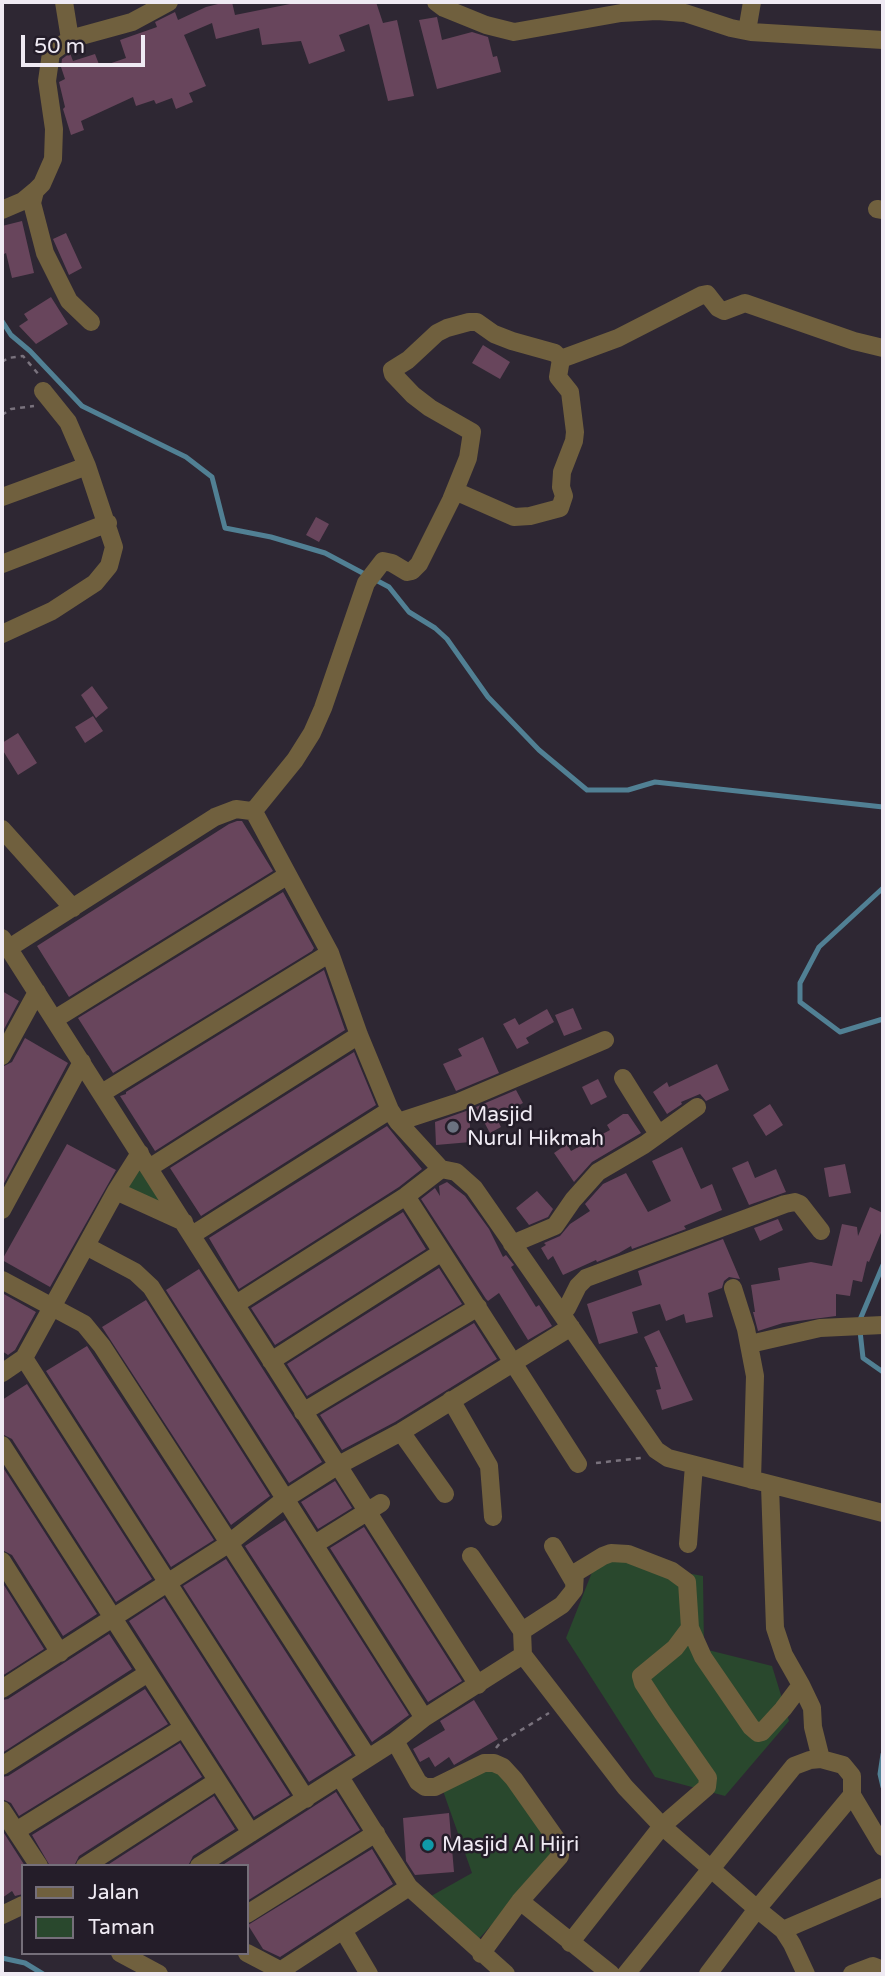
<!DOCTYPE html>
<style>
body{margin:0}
#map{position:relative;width:885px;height:1976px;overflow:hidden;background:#2e2733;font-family:"Varela Round",sans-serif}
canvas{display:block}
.frame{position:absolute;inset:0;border:4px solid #efeaf3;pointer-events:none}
.legend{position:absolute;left:21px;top:1864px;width:228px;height:91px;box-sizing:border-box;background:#241d29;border:2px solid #756f7a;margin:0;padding:9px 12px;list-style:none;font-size:21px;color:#efeaf3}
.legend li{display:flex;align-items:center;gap:14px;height:35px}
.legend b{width:35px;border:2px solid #756f7a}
.scale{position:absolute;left:21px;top:35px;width:124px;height:32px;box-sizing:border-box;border:4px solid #efeaf3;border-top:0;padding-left:9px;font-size:21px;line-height:24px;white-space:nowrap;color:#efeaf3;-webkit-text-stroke:5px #241d29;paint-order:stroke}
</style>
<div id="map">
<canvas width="885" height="1976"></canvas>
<div class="frame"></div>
<ul class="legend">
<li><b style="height:9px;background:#70603e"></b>Jalan</li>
<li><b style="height:19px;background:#29482d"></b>Taman</li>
</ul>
<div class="scale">50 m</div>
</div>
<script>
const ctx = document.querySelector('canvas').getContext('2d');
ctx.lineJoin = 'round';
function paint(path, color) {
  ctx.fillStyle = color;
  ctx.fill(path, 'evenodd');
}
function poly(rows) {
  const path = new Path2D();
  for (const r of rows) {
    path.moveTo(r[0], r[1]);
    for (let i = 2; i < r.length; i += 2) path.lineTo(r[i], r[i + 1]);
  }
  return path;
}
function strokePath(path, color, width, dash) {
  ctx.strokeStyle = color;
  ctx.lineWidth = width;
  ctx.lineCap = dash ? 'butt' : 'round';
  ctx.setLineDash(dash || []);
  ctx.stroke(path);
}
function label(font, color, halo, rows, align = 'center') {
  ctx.font = font + ' "Varela Round",sans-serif';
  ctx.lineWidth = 5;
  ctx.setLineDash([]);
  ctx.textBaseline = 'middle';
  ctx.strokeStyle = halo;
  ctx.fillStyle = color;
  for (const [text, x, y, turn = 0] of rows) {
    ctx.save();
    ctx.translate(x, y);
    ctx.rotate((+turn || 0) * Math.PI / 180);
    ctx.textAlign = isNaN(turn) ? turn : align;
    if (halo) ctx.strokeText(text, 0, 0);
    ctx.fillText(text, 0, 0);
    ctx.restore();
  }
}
paint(poly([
 [139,1169,167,1205,127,1189],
 [598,1557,703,1576,704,1649,772,1666,789,1721,725,1796,655,1777,566,1638],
 [484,1770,495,1770,507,1778,553,1846,552,1858,476,1942,424,1900,472,1873,442,1788]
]), '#29482d');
strokePath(poly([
 [2,321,11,335,30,351,82,406,186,457,212,477,225,528,271,537,325,553,389,587,409,612,435,628,447,639,488,697,539,750,587,790,628,790,655,782,883,807],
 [883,888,819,947,800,983,800,1002,840,1032,883,1019],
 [883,1265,859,1322,863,1358,883,1372],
 [883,1754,880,1774,883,1787],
 [2,1958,25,1963,43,1974]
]), '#518094', 5);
paint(poly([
 [226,2,232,2,235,15,300,2,376,2,383,23,397,20,414,96,388,101,369,24,339,35,345,51,309,64,301,41,262,45,259,28,216,39,212,23,184,35,206,86,189,93,193,102,176,109,172,98,156,104,154,100,136,106,133,97,81,121,84,130,71,135,63,109,65,107,59,82,65,79,61,67,62,59,70,53,73,61,95,54,100,67,126,58,120,40,157,27,155,22,175,12,178,20,206,7],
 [437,17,442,40,472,32,488,37,493,57,497,56,501,72,437,89,419,20],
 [22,221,34,273,12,278,6,253,2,255,2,226],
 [66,233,82,268,69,275,53,239],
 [51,297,68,324,36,344,19,326,28,320,24,314],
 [483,345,510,362,500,379,472,363],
 [316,517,329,524,319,542,306,535],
 [92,686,108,708,96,718,81,695],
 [93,716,103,731,85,743,75,727],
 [18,733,37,763,18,775,2,749,2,743],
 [237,821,242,821,273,871,69,997,37,946,229,824],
 [283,892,314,948,312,951,113,1073,78,1018],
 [324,970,345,1030,155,1151,120,1096,126,1094,126,1092],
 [2,991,19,1001,2,1033],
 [573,1008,582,1029,564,1036,555,1015],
 [547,1009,554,1022,526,1038,529,1043,517,1049,503,1024,515,1018,519,1025],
 [483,1037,499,1073,456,1091,443,1064,462,1056,458,1049],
 [25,1038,68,1063,2,1187,2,1067,12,1062],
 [354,1052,376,1105,201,1216,170,1168],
 [717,1064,729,1090,706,1101,700,1094,681,1102,682,1104,667,1114,653,1092,667,1082,669,1087],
 [598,1079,607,1097,591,1105,582,1087],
 [516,1090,523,1103,496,1117,501,1127,490,1133,476,1107],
 [770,1104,783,1125,766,1136,753,1115],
 [469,1110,471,1142,436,1145,435,1122],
 [623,1114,628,1114,641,1133,592,1162,574,1182,554,1153,567,1144,571,1151,610,1130,607,1125],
 [387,1126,422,1169,399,1187,239,1289,209,1238],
 [67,1144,116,1170,50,1287,2,1260],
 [682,1147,701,1189,712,1184,722,1210,684,1226,686,1229,632,1249,631,1246,619,1253,597,1262,596,1260,563,1275,553,1256,548,1260,541,1248,546,1245,544,1243,560,1236,570,1224,590,1211,585,1204,603,1184,626,1173,648,1212,671,1201,652,1161],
 [748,1161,755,1178,776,1169,786,1192,749,1205,732,1168],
 [845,1164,851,1193,829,1197,824,1168],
 [447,1182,465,1196,489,1229,503,1257,506,1255,514,1265,511,1267,536,1307,539,1305,552,1326,528,1340,499,1293,488,1301,486,1299,421,1199,435,1188,440,1196,439,1186],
 [537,1191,553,1209,548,1217,529,1225,516,1208],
 [870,1207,883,1213,883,1228,869,1262,867,1261,862,1282,853,1280,850,1296,836,1294,836,1316,783,1323,758,1331,753,1312,755,1312,751,1285,780,1280,778,1268,811,1262,832,1266,842,1224,857,1227,858,1236],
 [403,1212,426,1249,275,1345,251,1308],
 [778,1219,783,1230,760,1241,754,1228],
 [723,1239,740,1279,729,1277,724,1281,722,1288,708,1293,713,1317,686,1323,684,1314,666,1321,660,1304,632,1312,638,1333,599,1344,587,1304,642,1285,638,1271],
 [439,1268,462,1304,307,1396,287,1364],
 [199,1269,322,1462,289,1483,166,1290],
 [2,1293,36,1312,15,1350,8,1355,2,1351],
 [146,1300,270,1496,231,1525,102,1327],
 [474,1323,497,1359,395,1422,342,1450,320,1415],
 [659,1330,693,1400,662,1410,656,1390,661,1389,655,1367,658,1367,644,1337],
 [87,1346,214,1540,171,1567,46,1371],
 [27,1384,152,1579,116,1602,12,1439,2,1434,2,1400],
 [2,1466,97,1614,63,1636,12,1555,2,1550],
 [335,1481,352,1508,318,1529,301,1502],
 [285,1520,409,1715,372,1742,245,1546],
 [364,1527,462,1681,428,1702,330,1548],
 [226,1559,352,1755,309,1782,183,1586],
 [2,1582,44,1649,2,1676],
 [164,1598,290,1795,254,1817,129,1621],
 [109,1634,132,1669,2,1753,2,1700,8,1699],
 [145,1689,168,1724,19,1816,11,1803,2,1799,2,1777,8,1776],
 [474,1700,498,1739,454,1765,449,1757,435,1767,429,1757,420,1762,413,1749,445,1730,440,1721],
 [180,1743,202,1777,79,1856,74,1866,50,1866,32,1835],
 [336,1792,360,1830,247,1901,247,1866,221,1866],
 [214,1796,235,1829,193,1856,188,1866,106,1866],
 [449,1813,454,1872,415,1875,406,1861,403,1818],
 [2,1830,25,1866,23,1866,23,1894,15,1896,12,1891,2,1898],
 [372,1849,393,1884,280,1957,263,1949,248,1925]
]), '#68455c');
strokePath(poly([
 [2,362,8,358,23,356,40,376],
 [2,415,11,409,34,406],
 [596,1463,641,1458],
 [496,1748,500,1743,549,1713]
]), '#79727d', 2.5, [5, 5]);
strokePath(poly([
 [64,2,70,39],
 [436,2,444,8,486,25,514,32,621,13,657,11,685,13,731,28,751,32,883,40],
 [747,31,752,2],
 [35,191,32,203,45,253,69,301,91,322],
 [877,209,883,210],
 [2,210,23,201,35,191,42,184,53,159,54,129,47,81,51,53,70,39,132,22,169,2],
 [43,391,68,422,87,466],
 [455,491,514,517,530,516,560,508,564,496,561,487,562,472,574,441,575,432,570,392,558,377,561,359,618,338,702,295,707,294,718,308,724,311,745,303,854,341,883,348],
 [2,497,87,466,114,547,109,566,95,583,52,611,2,634],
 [2,564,108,523],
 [253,810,330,953,359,1035,390,1110,398,1122,441,1169,456,1172,474,1188,656,1450,668,1458,883,1513],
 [2,829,73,908],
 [2,938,478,1685],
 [9,948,215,817,236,809,251,811,256,808,295,760,312,733,323,708,366,583,383,561,392,563,407,572,412,571,419,564,451,500,468,458,472,432,430,408,413,395,393,374,392,370,408,360,437,333,447,328,469,322,477,322,494,334,512,341,555,353,561,359],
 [55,1019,288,875],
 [2,1056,37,992],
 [623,1078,658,1134],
 [102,1093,330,953],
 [398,1122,459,1102,605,1040],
 [149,1168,359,1035],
 [116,1191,184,1222],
 [406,1196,578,1464],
 [2,1210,82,1062],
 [192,1235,390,1110],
 [512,1244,555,1226,573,1200,598,1172,644,1145,697,1107],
 [86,1246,135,1272,151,1287,424,1718],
 [2,1280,84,1324,102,1346,368,1758],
 [733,1288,746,1329,755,1376,752,1480],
 [236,1304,406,1196,441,1169],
 [561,1313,567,1308,578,1286,586,1278,785,1204,795,1202,800,1204,821,1231],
 [750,1344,820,1328,883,1325],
 [24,1358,306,1799],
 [271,1361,442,1252],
 [2,1373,24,1358,116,1191,140,1153],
 [451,1400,489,1466,493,1517],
 [303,1412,478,1307],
 [401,1432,445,1494],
 [2,1445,251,1833],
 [770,1486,775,1628,784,1655,801,1685],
 [315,1544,381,1503],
 [688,1544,694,1465],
 [553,1546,574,1582],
 [471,1556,522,1631,523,1655,625,1787,662,1826,757,1909,852,1795],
 [2,1561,60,1653],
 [522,1631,562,1605,574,1590,575,1573,603,1556,611,1553,628,1554,672,1571,687,1582,690,1628,703,1657,751,1727,758,1733,762,1732,783,1709,801,1685,812,1708,813,1727,821,1759],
 [2,1689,228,1544,285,1499,337,1466,401,1432,571,1327],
 [395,1741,418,1782,425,1787,435,1787,484,1763,494,1763,503,1767,514,1779,559,1843,560,1856,520,1901,481,1954],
 [2,1766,148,1673],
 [340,1777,409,1887,506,1974],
 [2,1810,39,1866],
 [16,1831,183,1728],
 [85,1866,217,1781],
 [199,1866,395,1741,424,1718,523,1655],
 [520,1901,611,1974],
 [247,1914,376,1833],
 [2,1915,23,1905],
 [343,1930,369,1974],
 [783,1930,792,1944,806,1974],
 [570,1943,662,1826,707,1787,708,1778,662,1712,643,1683,641,1676,675,1648,690,1628],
 [120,1953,159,1974],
 [247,1953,287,1974],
 [280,1971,409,1887],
 [626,1974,794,1766,810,1760,821,1759,843,1765,852,1776,852,1795,883,1847],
 [708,1974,757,1909,783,1930,883,1887],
 [852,1974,873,1966,878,1968,883,1974]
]), '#70603e', 18);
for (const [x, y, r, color] of [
 [453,1127,7,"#6b7280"],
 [428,1845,7,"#0f9aa8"]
]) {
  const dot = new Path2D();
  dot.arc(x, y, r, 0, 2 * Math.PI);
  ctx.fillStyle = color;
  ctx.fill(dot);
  strokePath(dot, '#241d29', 2.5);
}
label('21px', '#efeaf3', '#241d29', [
 ["Masjid",467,1115],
 ["Nurul Hikmah",467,1139],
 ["Masjid Al Hijri",442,1845]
], 'left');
</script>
